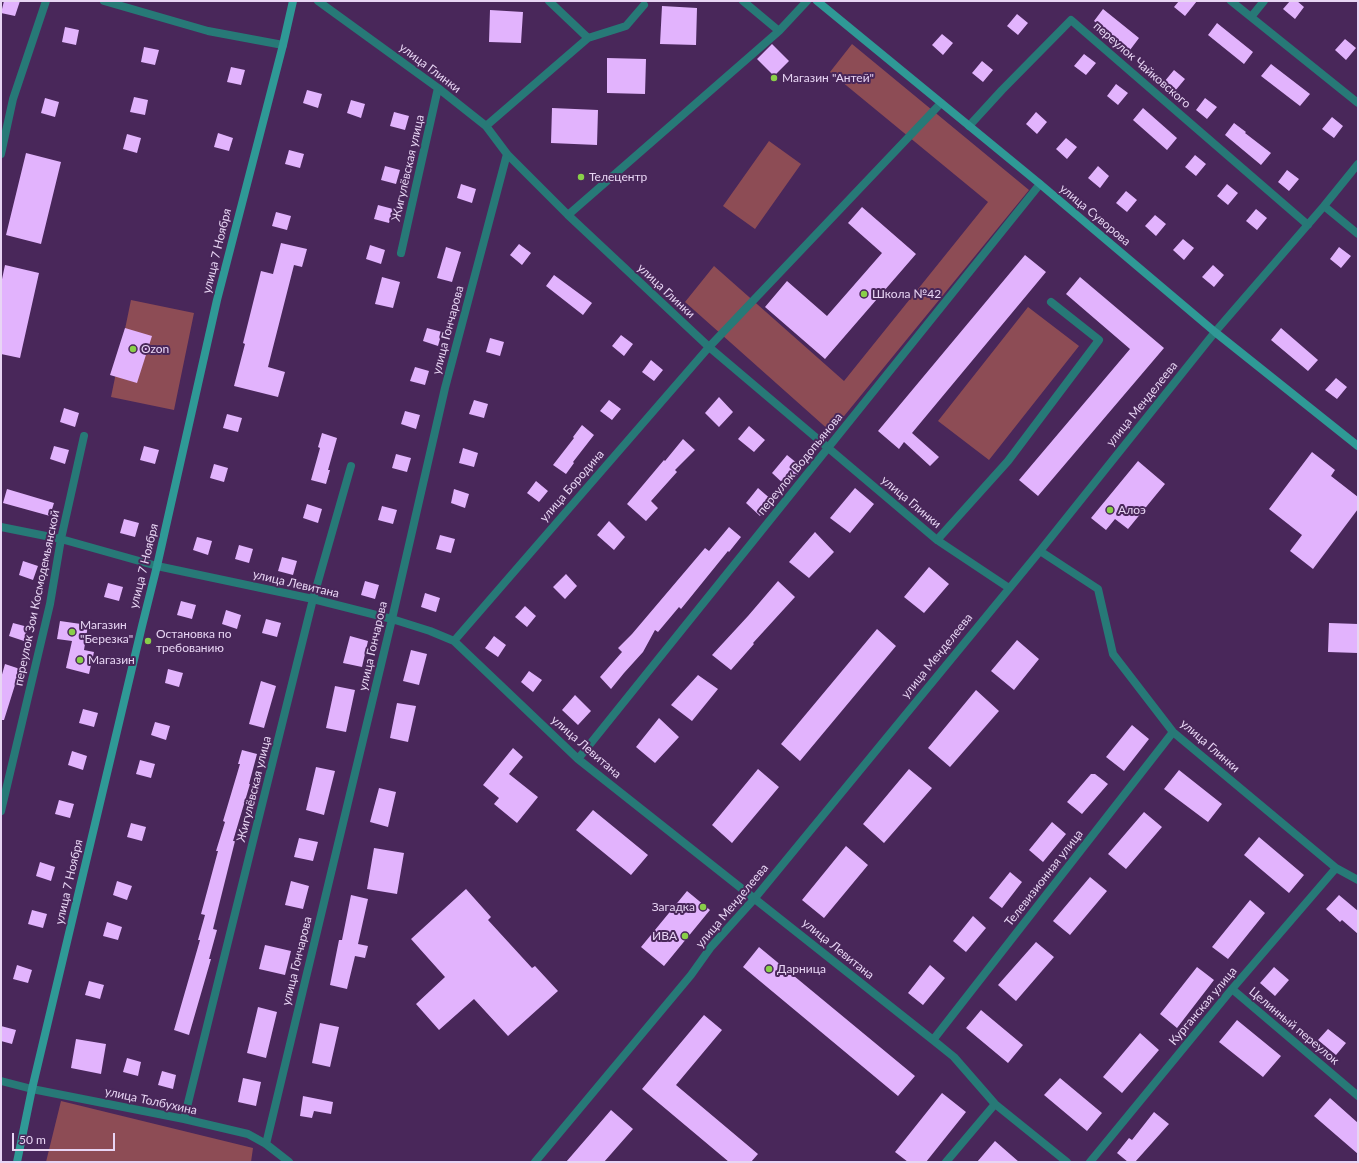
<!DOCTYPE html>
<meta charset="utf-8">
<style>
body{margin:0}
#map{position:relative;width:1359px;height:1163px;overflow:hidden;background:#49275a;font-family:Lato,sans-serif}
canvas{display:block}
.frame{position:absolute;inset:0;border:2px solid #e8d5f4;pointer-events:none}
.scale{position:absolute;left:12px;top:1133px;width:103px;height:18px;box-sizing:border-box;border:2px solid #e8d5f4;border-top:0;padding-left:5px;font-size:12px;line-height:14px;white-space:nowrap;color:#e8d5f4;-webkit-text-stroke:3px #49275a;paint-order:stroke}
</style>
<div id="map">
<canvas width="1359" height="1163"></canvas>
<div class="frame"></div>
<div class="scale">50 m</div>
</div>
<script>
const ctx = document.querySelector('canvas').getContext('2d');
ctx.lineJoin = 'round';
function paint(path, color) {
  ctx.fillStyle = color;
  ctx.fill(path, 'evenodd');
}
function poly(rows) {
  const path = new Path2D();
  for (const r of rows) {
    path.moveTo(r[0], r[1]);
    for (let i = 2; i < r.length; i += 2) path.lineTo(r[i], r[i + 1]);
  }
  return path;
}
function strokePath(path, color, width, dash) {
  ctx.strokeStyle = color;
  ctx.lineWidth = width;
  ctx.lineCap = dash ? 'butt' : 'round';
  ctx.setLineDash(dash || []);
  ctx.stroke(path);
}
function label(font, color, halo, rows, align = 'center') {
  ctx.font = font + ' Lato,sans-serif';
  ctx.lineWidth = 4;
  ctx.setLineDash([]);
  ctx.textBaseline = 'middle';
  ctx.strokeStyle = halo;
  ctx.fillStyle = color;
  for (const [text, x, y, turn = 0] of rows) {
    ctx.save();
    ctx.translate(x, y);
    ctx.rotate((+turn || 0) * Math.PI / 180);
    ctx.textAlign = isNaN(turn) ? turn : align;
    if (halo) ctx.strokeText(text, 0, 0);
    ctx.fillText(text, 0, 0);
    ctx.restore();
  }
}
paint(poly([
 [852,44,1029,190,831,432,685,302,714,266,844,381,988,202,830,72],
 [769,141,801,164,755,229,723,206],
 [131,300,194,313,174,410,111,397],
 [1028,307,1079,346,989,460,938,421],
 [61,1101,253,1148,251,1162,46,1162]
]), '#8d4c55');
paint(poly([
 [4,1,20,1,15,16,1,13],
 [1179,1,1197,1,1185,16,1174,7],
 [1290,1,1297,1,1304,7,1295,19,1283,9],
 [662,6,697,8,696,45,660,44],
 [1103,9,1139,38,1130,50,1094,21],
 [490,10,523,12,521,43,489,42],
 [1017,14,1028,23,1018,35,1007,26],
 [1217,23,1253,52,1244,64,1208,35],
 [65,27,79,30,76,45,62,42],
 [942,34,953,43,943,55,932,45],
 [1345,39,1356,48,1346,60,1335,50],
 [772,44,789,61,774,76,757,59],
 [144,47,159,50,155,65,141,62],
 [1084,54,1096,63,1086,75,1074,66],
 [607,58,646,59,645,94,607,93],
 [982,61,993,70,983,82,972,73],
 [1271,64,1310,94,1300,106,1261,76],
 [231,67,245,70,241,85,227,82],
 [1174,70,1185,79,1175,91,1164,82],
 [1116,84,1128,93,1118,105,1107,96],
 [307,90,322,94,318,108,303,103],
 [134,97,148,100,145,115,130,112],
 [45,98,59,102,55,117,41,113],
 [1205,98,1217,107,1207,119,1196,110],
 [351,100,365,104,361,118,347,113],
 [552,108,598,110,597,145,551,143],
 [1143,108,1177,138,1167,150,1133,120],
 [394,112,409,116,405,130,390,126],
 [1036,112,1047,122,1037,134,1026,124],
 [1332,117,1343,126,1334,138,1322,129],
 [1234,123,1246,132,1245,133,1271,153,1261,165,1225,135],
 [218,133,233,138,229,151,214,147],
 [127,134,141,138,137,153,123,149],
 [1066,138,1077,147,1067,159,1056,149],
 [289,150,304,154,300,168,285,164],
 [26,153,61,162,41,244,6,235],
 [1195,155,1206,164,1196,176,1185,167],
 [385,166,400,170,396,184,381,180],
 [1098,166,1109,176,1100,188,1088,178],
 [1287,170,1299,179,1289,191,1278,182],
 [461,184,476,189,472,203,457,198],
 [1227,184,1238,193,1228,205,1217,196],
 [1126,191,1137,200,1127,212,1116,203],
 [378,205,393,209,389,223,374,219],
 [862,207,916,254,825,359,765,307,787,281,827,316,882,253,848,223],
 [1256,209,1267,218,1257,230,1246,221],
 [276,212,291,216,287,230,272,226],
 [1155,215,1166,224,1156,236,1145,226],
 [1183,239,1194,248,1184,260,1173,250],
 [281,243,307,249,302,267,294,265,268,367,285,372,278,397,234,386,245,344,243,343,261,271,273,274],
 [519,244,531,253,522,265,510,255],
 [370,245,385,250,381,264,366,259],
 [446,247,461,252,452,282,437,278],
 [1339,247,1351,256,1341,268,1330,259],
 [1025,255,1046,272,912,433,939,457,930,466,904,442,899,449,878,431],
 [5,265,39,273,20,358,1,354,1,284],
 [1213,265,1224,275,1214,287,1202,277],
 [554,275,592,303,583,315,546,286],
 [382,277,400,282,393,308,375,304],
 [1080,277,1164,348,1038,496,1019,480,1130,349,1066,294],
 [125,328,152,336,137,383,110,375],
 [427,328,442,332,438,346,423,341],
 [1281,328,1318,360,1308,371,1271,340],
 [621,335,633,344,624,356,612,346],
 [490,338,504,342,500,356,486,352],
 [651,360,663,370,654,381,642,372],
 [415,367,429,371,425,385,410,381],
 [1336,378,1347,387,1337,399,1325,390],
 [719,397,733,412,719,427,705,413],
 [474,400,488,404,484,418,469,414],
 [609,400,621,409,612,420,600,411],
 [64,408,79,413,75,427,60,422],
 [405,411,420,415,416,429,401,424],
 [227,414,242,418,238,432,223,428],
 [582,425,594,435,573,462,574,463,566,474,553,465,574,438,573,437],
 [749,426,765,440,754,452,738,439],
 [322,433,337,438,328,470,330,470,326,484,311,480,320,448,318,447],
 [683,439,695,450,675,470,677,472,651,501,658,508,646,521,627,504,664,460,665,461],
 [54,446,69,450,65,464,50,459],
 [144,446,159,450,155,464,140,460],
 [463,448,478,453,474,467,459,463],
 [1312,452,1335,470,1331,476,1358,497,1358,509,1313,569,1290,551,1302,535,1269,509],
 [396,454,411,458,407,472,392,468],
 [787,455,803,468,787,487,772,473],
 [1138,461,1165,484,1128,529,1115,519,1106,530,1091,518],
 [214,464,228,468,224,482,210,478],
 [536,481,548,491,539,502,527,493],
 [758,488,773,501,760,516,746,503],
 [855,488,874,504,850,533,830,518],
 [7,489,54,503,50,516,3,503],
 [454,489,469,494,465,508,451,503],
 [307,504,322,509,318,523,303,518],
 [382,506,397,510,393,524,378,520],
 [124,519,139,523,135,537,120,533],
 [609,521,625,537,614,550,597,535],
 [729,527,741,537,729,552,728,551,681,609,679,607,658,632,655,630,643,652,624,673,611,689,600,677,622,652,618,648,632,634,705,548,709,551],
 [815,532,834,552,809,578,789,562],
 [440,535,455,539,451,553,436,549],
 [197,537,212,541,208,555,193,550],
 [239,545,253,549,249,563,235,559],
 [282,557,297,561,293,575,278,571],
 [23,561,38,566,33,580,19,575],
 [929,567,949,584,924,613,904,597],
 [566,574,577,586,565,599,553,587],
 [365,581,379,585,375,599,361,595],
 [778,581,795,597,753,643,754,644,731,670,712,655,748,616],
 [108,583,123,587,119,601,104,597],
 [425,593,440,598,436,612,421,607],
 [181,601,196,605,192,619,177,615],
 [525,606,536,616,527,627,515,617],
 [226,610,241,615,237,629,222,624],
 [266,619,281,623,277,637,262,633],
 [60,621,88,625,84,650,94,652,89,674,66,668,72,641,57,639],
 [13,623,28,627,24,641,9,636],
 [1329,623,1358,624,1358,653,1328,652],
 [877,629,896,646,800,761,781,744],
 [350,636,368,641,362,667,343,663],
 [494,636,506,645,498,657,485,648],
 [1017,640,1039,659,1014,690,991,671],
 [411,650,427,654,419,685,403,681],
 [5,664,20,669,4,720,1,720,1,678],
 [168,669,183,673,179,687,165,683],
 [529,671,542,680,533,692,521,682],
 [698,675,718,689,692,721,671,705],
 [261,681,276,686,264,728,249,724],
 [335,686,355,690,346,732,326,728],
 [976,690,999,711,950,767,928,748],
 [575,695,591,711,578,725,562,710],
 [397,703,416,706,408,742,390,738],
 [83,709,98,713,94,727,79,723],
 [659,718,679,737,655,763,636,747],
 [155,722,170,726,166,740,151,735],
 [1132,725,1149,739,1124,771,1106,757],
 [513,748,523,757,509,774,538,797,517,823,494,804,499,798,483,785],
 [242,750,257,754,249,784,250,784,233,841,235,841,213,929,217,930,209,959,211,959,189,1035,174,1030,200,940,198,940,205,915,201,914,218,851,216,851,225,822,223,821,240,764,238,764],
 [72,751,87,756,83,770,68,765],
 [140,760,155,764,151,778,136,774],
 [316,767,335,771,324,815,306,810],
 [758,769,779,787,732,843,712,825],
 [909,769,932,788,884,843,863,824],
 [1179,770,1222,804,1208,822,1164,789],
 [1091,774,1095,774,1108,784,1082,814,1067,802],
 [379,788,396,792,388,827,370,822],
 [59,800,74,804,70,818,55,814],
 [593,810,648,855,631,875,576,830],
 [1144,812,1162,827,1126,869,1108,854],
 [1052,822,1066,834,1043,862,1029,850],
 [131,823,146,827,142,841,127,837],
 [1259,837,1304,875,1289,893,1244,855],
 [299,838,318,842,313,861,294,857],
 [846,846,868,865,824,918,802,900],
 [374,848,404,853,397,894,367,889],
 [40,862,55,867,51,881,36,876],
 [1010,872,1022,882,1002,908,989,898],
 [1090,877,1107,891,1070,935,1053,921],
 [117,881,132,886,127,900,113,895],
 [291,881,309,886,303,909,285,905],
 [466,889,491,917,488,920,532,968,535,966,558,991,508,1036,474,999,439,1030,416,1004,445,977,411,939],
 [687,891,710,910,664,966,641,947],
 [351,895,368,899,358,944,368,946,365,958,355,956,347,989,330,985,339,940,342,940],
 [1339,895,1358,911,1358,934,1342,920,1340,922,1326,909],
 [1250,900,1265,913,1228,959,1212,947],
 [32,910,47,914,43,928,28,924],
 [973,916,986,928,966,952,953,941],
 [107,922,122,927,118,940,103,936],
 [1036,942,1054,957,1016,1001,998,985],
 [265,945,291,951,285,975,259,969],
 [759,947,915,1076,898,1096,743,967],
 [17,965,32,970,28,983,13,979],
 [930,965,945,978,923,1005,908,993],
 [1197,967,1214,980,1177,1028,1160,1014],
 [1274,967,1289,980,1275,996,1260,983],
 [89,981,104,985,100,999,85,995],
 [258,1007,277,1012,266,1058,247,1053],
 [981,1010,1023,1045,1008,1063,966,1028],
 [704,1015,722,1030,676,1085,758,1154,751,1162,729,1162,642,1089],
 [1237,1020,1281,1056,1263,1077,1219,1042],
 [320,1023,339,1027,330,1067,312,1063],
 [1,1026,16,1030,12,1044,1,1041],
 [1328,1029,1346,1043,1336,1055,1318,1040],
 [1140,1033,1159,1050,1122,1093,1103,1077],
 [76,1039,106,1044,101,1074,71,1068],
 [127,1058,141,1062,138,1076,123,1072],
 [162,1071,176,1075,173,1089,158,1085],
 [243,1078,261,1082,256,1106,238,1102],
 [1060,1078,1102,1113,1087,1131,1044,1095],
 [942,1093,966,1112,926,1162,908,1162,895,1152],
 [303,1096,333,1102,331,1114,314,1111,312,1118,300,1116],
 [1330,1098,1358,1123,1358,1154,1314,1116],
 [611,1110,633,1129,604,1162,566,1162],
 [1154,1112,1169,1124,1135,1162,1128,1162,1117,1153,1129,1138,1132,1140],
 [995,1141,1019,1162,977,1162]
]), '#e2b3fd');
strokePath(poly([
 [104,1,208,31,283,45],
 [318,1,438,88,486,126,507,154,568,215,709,347,937,540,1009,588],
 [743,1,779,31],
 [1231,1,1358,103],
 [1251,17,1264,1],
 [588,38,626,26,644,5],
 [486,126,588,38,549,1],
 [969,126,1002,90,1071,20,1308,225],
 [1,154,13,99,46,1],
 [1324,206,1358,234],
 [568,215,779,31,807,1],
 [401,253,438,88],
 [1,527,61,539,157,566,313,599,392,619,430,631,454,641,578,759,933,1040,954,1057,995,1104,1067,1162],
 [937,540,1008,461,1099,340,1051,302],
 [1040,551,1098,589,1113,654,1173,732,1336,868,1358,880],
 [454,641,709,347,941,103],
 [578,759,1040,184],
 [1,811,50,604,61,539,84,436],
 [1232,989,1358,1096],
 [933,1040,1173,732],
 [1,1081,32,1089,184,1119,248,1134,266,1144,289,1162],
 [184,1119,313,599,351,466],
 [266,1144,392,619,445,388,507,154],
 [535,1162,691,975,711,947,755,898,1040,551,1215,332,1324,206,1358,164],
 [946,1162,995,1104],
 [1090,1162,1232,989,1336,868]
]), '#277977', 8);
strokePath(poly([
 [817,1,1040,184,1215,332,1358,446],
 [17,1162,32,1089,142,626,157,566,217,300,283,45,293,1]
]), '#2f9996', 8);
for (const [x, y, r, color] of [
 [774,78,4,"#89cf49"],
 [581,177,4,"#89cf49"],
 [864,294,4,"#89cf49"],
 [133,349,4,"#89cf49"],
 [1110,510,4,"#89cf49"],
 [72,632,4,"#89cf49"],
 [148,641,4,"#89cf49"],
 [80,660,4,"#89cf49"],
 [703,907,4,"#89cf49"],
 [685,936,4,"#89cf49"],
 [769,969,4,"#89cf49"]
]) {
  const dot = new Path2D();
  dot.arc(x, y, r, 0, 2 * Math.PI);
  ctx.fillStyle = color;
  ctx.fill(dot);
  strokePath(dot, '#49275a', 1.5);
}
label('12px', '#e8d5f4', '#49275a', [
 ["переулок Чайковского",1142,65,41],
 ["улица Глинки",430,68,37],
 ["Жигулёвская улица",408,168,-77],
 ["улица Суворова",1095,215,40],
 ["улица 7 Ноября",217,251,-76],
 ["улица Глинки",666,291,43],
 ["улица Гончарова",448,330,-75],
 ["улица Менделеева",1142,404,-51],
 ["переулок Водопьянова",800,464,-51],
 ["улица Бородина",572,486,-49],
 ["улица Глинки",911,502,40],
 ["улица 7 Ноября",144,566,-76],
 ["улица Левитана",296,584,13],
 ["переулок Зои Космодемьянской",37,598,-78],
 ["улица Гончарова",373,646,-77],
 ["улица Менделеева",937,656,-51],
 ["улица Глинки",1210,746,41],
 ["улица Левитана",586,747,41],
 ["Жигулёвская улица",254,789,-76],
 ["Телевизионная улица",1044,878,-52],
 ["улица 7 Ноября",69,882,-77],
 ["улица Менделеева",732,906,-50],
 ["улица Левитана",838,949,39],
 ["улица Гончарова",297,961,-76],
 ["Курганская улица",1203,1006,-50],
 ["Целинный переулок",1294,1026,40],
 ["улица Толбухина",151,1101,12]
]);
label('12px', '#e8d5f4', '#49275a', [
 ["Магазин \"Антей\"",782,78],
 ["Телецентр",589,177],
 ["Школа №42",872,294],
 ["Ozon",141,349],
 ["Алоэ",1118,510],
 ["Магазин",80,625],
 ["\"Березка\"",80,639],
 ["Остановка по",156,634],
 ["требованию",156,648],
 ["Магазин",88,660],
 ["Загадка",695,907,"right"],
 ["ИВА",677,936,"right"],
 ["Дарница",777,969]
], 'left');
</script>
